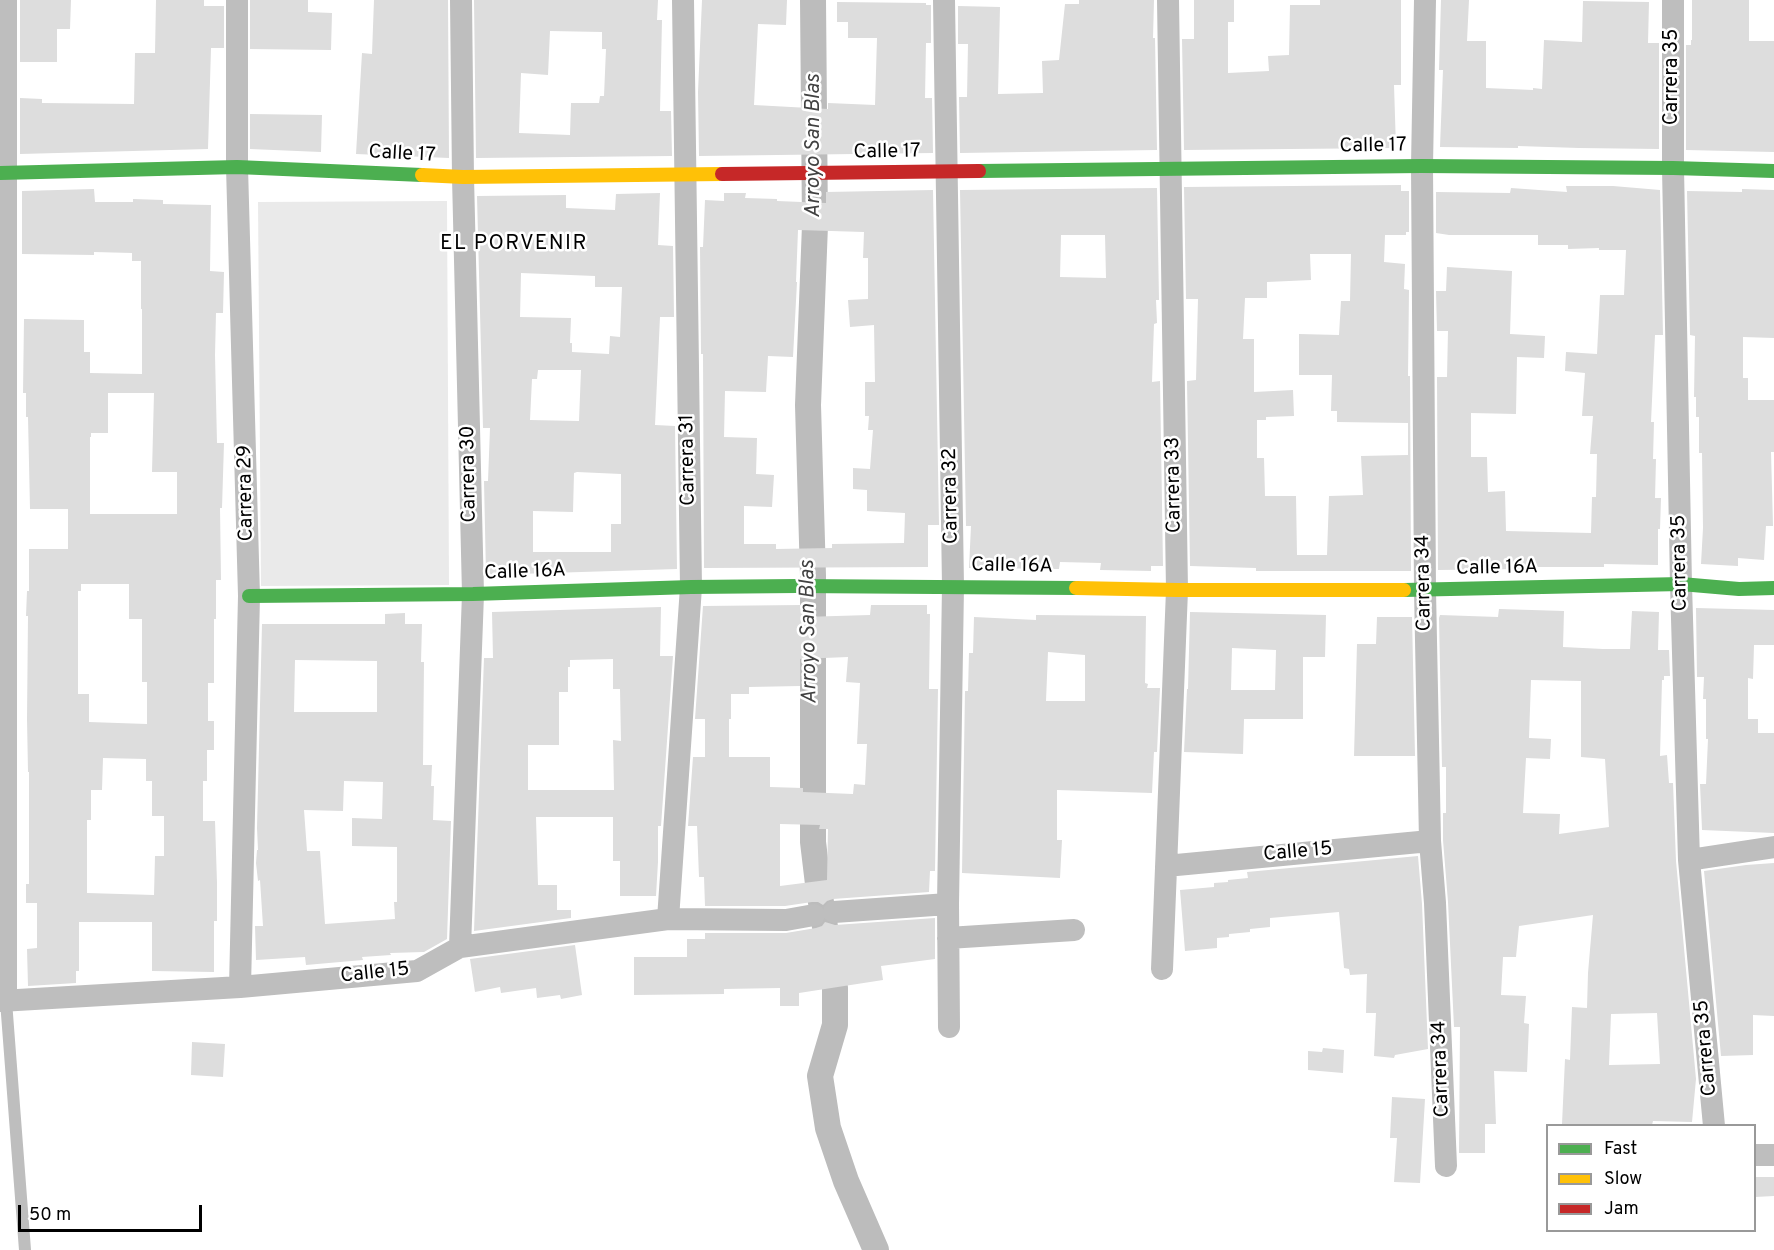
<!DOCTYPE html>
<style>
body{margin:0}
#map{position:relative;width:1774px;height:1250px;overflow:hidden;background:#fff;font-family:Overpass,sans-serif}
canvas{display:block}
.legend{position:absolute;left:1546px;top:1124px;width:210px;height:108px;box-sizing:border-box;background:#fff;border:2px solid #999;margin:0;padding:8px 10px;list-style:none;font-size:18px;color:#000}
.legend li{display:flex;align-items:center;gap:12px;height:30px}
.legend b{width:30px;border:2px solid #999}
.scale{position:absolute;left:18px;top:1205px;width:184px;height:27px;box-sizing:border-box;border:3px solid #000;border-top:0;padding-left:8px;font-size:18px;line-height:21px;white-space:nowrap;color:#000;-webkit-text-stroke:4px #fff;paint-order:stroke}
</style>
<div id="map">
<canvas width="1774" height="1250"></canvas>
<ul class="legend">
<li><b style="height:8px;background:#4caf50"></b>Fast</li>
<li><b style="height:8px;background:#ffc107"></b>Slow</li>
<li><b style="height:8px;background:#c62828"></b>Jam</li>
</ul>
<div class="scale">50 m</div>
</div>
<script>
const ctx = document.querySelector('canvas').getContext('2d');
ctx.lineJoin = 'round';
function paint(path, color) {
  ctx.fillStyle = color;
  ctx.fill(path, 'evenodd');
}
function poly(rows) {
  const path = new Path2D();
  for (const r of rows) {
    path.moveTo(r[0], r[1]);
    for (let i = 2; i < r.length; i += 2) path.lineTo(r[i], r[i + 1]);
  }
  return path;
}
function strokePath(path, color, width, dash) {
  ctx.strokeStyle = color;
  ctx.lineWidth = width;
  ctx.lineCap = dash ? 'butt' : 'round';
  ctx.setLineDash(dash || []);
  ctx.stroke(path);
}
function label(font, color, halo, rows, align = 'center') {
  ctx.font = font + ' Overpass,sans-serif';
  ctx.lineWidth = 5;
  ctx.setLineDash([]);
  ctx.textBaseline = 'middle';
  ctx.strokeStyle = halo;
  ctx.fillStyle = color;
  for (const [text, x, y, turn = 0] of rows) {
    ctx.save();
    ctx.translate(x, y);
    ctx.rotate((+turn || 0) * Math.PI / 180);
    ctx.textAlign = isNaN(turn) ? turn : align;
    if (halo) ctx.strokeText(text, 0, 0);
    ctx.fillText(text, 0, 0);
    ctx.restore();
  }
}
paint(poly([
 [447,201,449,585,261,586,258,202]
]), '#eaeaea');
strokePath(poly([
 [813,0,815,225,808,405,813,576,813,842,818,884,835,988,835,1025,820,1076,828,1128,846,1181,876,1250]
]), '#bcbcbc', 26);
paint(poly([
 [20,0,71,0,70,29,57,29,57,62,20,62],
 [156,0,204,0,204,6,224,6,224,48,211,48,208,149,20,154,20,98,42,99,42,103,134,104,135,53,155,53],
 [250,0,308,0,308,12,332,13,331,50,250,49],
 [374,0,448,0,449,158,356,154,362,53,372,54],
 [474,0,658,0,657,20,662,20,660,111,671,111,672,156,476,158],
 [550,31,602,32,602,49,606,49,604,96,600,96,599,103,571,103,570,135,519,133,521,73,548,75],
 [702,0,787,0,786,25,758,24,754,105,828,109,828,103,875,105,877,38,848,38,848,22,837,22,837,2,926,3,926,5,931,5,931,43,926,43,925,98,932,98,933,153,699,156,698,92],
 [1079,0,1154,0,1153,38,1155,38,1157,150,960,153,959,97,967,97,968,44,958,44,958,6,1000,7,998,94,1043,93,1042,61,1059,60,1065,4,1079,4],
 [1194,0,1234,0,1234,22,1228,22,1228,73,1269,71,1268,56,1289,55,1290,5,1320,5,1320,0,1401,0,1401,85,1394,85,1396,148,1184,150,1182,39,1194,39],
 [1441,0,1469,0,1467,41,1486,41,1486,88,1533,90,1533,88,1542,89,1544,40,1582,42,1583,1,1649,2,1648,43,1659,43,1659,149,1579,148,1518,146,1518,148,1440,147,1443,70,1439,70],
 [1692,0,1749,0,1749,41,1774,41,1774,152,1686,150,1686,45,1691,45,1691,40,1692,40],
 [250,114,322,115,321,152,250,149],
 [1401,185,1401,191,1409,191,1409,232,1406,232,1406,235,1385,235,1384,262,1405,264,1404,289,1409,290,1408,376,1410,376,1411,571,1256,571,1256,568,1190,566,1187,381,1196,380,1198,299,1186,299,1184,187],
 [1310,254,1351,254,1350,301,1341,301,1339,335,1299,334,1299,375,1332,375,1331,411,1337,411,1337,422,1408,423,1408,455,1361,456,1363,495,1329,496,1327,555,1297,555,1296,496,1265,496,1264,458,1257,458,1257,420,1266,420,1266,417,1294,416,1293,390,1254,392,1254,339,1243,339,1245,298,1267,298,1267,282,1311,280],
 [1566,186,1613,186,1660,190,1663,335,1655,335,1651,422,1654,422,1653,459,1656,459,1655,498,1661,498,1660,529,1658,529,1658,565,1604,564,1604,567,1520,567,1520,569,1438,570,1437,377,1447,377,1448,331,1437,331,1436,291,1446,291,1447,267,1512,271,1510,334,1545,336,1544,358,1517,357,1516,414,1471,413,1471,457,1487,457,1488,492,1505,491,1506,531,1591,533,1592,497,1596,497,1597,454,1590,454,1593,416,1582,416,1585,373,1565,371,1566,352,1597,354,1600,295,1624,295,1626,250,1599,250,1599,248,1568,249,1568,245,1538,245,1538,235,1449,235,1436,233,1436,192,1510,193,1511,188,1567,192],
 [1157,188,1159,300,1156,300,1157,323,1154,324,1152,382,1160,381,1163,566,1151,566,1151,571,1100,570,1101,563,1060,562,1059,569,969,568,971,526,966,526,960,190],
 [1061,235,1105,235,1106,278,1060,277],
 [94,189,95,202,133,202,133,199,163,200,163,204,211,205,210,271,224,272,223,313,216,313,215,355,217,443,224,443,222,508,220,508,221,580,216,580,216,619,214,619,214,683,208,683,208,721,214,721,214,750,207,750,207,781,203,781,203,821,215,821,217,883,217,921,214,921,214,972,152,971,152,922,79,922,79,971,76,971,76,983,28,986,27,949,37,948,37,903,26,903,26,884,29,884,29,772,28,772,27,719,28,616,26,616,27,591,29,591,29,549,68,549,68,509,30,509,28,417,26,417,26,393,23,393,24,319,84,320,84,352,90,352,90,373,142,374,142,309,141,309,141,261,132,261,132,253,94,252,94,255,22,254,22,191],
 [108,393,154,393,152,472,177,472,177,514,90,514,90,437,91,437,91,433,108,433],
 [81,584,129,584,129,619,142,619,142,682,147,682,147,724,89,722,89,694,78,694,78,591,81,591],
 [103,758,146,759,146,781,152,781,152,816,164,816,164,856,155,856,154,895,87,893,87,820,91,820,91,790,102,790],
 [1742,189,1774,190,1774,338,1743,337,1743,378,1748,378,1748,400,1774,400,1774,452,1771,452,1773,526,1766,526,1764,560,1738,558,1738,566,1701,564,1703,528,1702,453,1699,453,1699,417,1696,417,1696,397,1694,397,1695,336,1690,335,1687,191,1742,192],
 [933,190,939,525,928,525,928,567,704,568,703,354,701,354,700,247,703,247,705,200,724,201,724,193,746,193,745,198,777,199,777,201,826,203,826,192],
 [798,230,864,232,863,258,868,258,868,299,848,300,850,327,874,325,875,382,865,382,865,416,869,416,868,430,873,430,870,469,853,468,853,489,867,490,867,511,905,513,904,543,832,544,832,548,776,549,776,544,744,544,744,506,772,507,774,475,756,474,757,438,724,437,725,391,766,392,768,356,793,357,797,282,796,282],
 [660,193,658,245,673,246,674,317,660,317,655,425,675,426,677,569,486,575,484,481,488,481,490,428,483,428,477,196,566,195,566,208,615,210,616,194],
 [521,273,595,276,595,287,622,287,620,337,610,336,609,354,572,352,572,343,570,343,571,318,520,317],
 [538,370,581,370,579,421,530,420,532,379,537,379],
 [577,472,621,474,621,524,611,524,611,552,533,552,533,511,573,512,574,473],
 [801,605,802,617,870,615,871,605,927,605,927,614,930,614,929,689,938,689,935,871,930,871,929,892,833,899,827,901,823,905,818,902,812,902,785,906,705,906,704,877,699,877,697,826,688,826,693,757,705,757,705,719,695,719,703,606],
 [848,657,846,682,860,683,857,744,867,744,865,785,854,784,853,794,803,792,803,788,770,787,770,757,729,757,729,719,731,719,731,694,749,694,749,687,800,686,800,659],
 [780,824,820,825,819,829,828,829,827,880,780,886],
 [661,607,660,656,673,656,661,826,658,826,658,862,656,896,620,896,620,861,613,861,613,817,536,817,538,885,557,885,557,910,571,910,571,918,474,931,484,658,493,658,492,612],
 [613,659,613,689,620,689,621,741,613,740,614,790,528,790,528,745,559,745,559,692,568,692,568,667,570,667,570,660],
 [1696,608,1774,610,1774,645,1754,645,1753,679,1748,678,1748,719,1758,719,1758,733,1774,733,1774,833,1702,830,1700,784,1706,784,1708,739,1706,739,1706,699,1703,699,1704,677,1697,677],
 [1499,609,1564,611,1563,647,1603,649,1630,649,1632,611,1659,612,1658,650,1669,650,1670,676,1664,676,1664,680,1662,680,1660,756,1667,755,1669,783,1673,783,1676,861,1696,1079,1692,1122,1653,1121,1652,1125,1562,1124,1565,1059,1570,1060,1572,1007,1587,1008,1588,973,1593,915,1519,926,1516,957,1503,957,1501,995,1526,996,1524,1023,1529,1024,1527,1072,1494,1071,1496,1124,1485,1124,1485,1153,1459,1153,1460,1027,1454,1027,1448,902,1443,840,1443,813,1446,813,1446,767,1442,767,1439,618,1440,615,1498,617],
 [1531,680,1581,681,1581,757,1605,759,1609,827,1559,834,1560,814,1523,813,1526,758,1550,759,1551,739,1529,738],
 [1657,1013,1660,1064,1609,1065,1611,1014],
 [1190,612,1326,615,1325,657,1303,657,1303,719,1244,719,1243,754,1184,752,1187,689,1188,689],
 [1232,648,1276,650,1275,690,1231,690],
 [405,613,405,624,422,624,421,662,424,662,423,765,432,765,431,786,434,786,433,820,451,821,447,939,424,952,390,953,391,955,362,957,363,960,306,965,305,957,256,960,255,926,263,926,260,880,258,881,256,863,257,850,258,850,257,828,262,624,385,624,385,614],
 [295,660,377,661,377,712,294,712],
 [344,781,383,782,382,819,352,818,352,846,397,847,397,902,394,902,395,919,325,924,320,851,307,851,304,810,343,811],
 [1036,615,1146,616,1145,683,1148,684,1147,688,1160,688,1157,752,1154,752,1152,793,1057,790,1057,840,1062,840,1060,878,962,873,965,691,968,691,969,653,973,653,974,617,1036,620],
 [1048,652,1085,655,1085,701,1046,701],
 [1377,617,1412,617,1415,756,1354,756,1357,644,1376,644],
 [1418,856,1422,904,1428,1049,1395,1055,1394,1058,1374,1056,1376,1013,1366,1013,1367,974,1350,975,1349,969,1344,968,1339,912,1270,918,1270,927,1250,929,1250,932,1229,934,1229,937,1217,938,1217,948,1185,951,1180,890,1214,887,1214,883,1228,882,1228,880,1248,878,1247,872],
 [1774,863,1774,1016,1753,1015,1753,1055,1721,1056,1704,871,1746,865],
 [935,918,935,959,881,966,883,980,799,993,799,1006,780,1006,780,988,724,989,724,994,634,995,634,957,687,957,687,939,705,939,705,933,786,933,816,928,822,926,825,922,835,925],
 [575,945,582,995,561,999,560,995,537,998,536,988,501,993,500,987,475,992,470,959],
 [192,1042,225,1044,223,1077,191,1075],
 [1323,1048,1344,1050,1343,1073,1308,1070,1308,1051,1322,1052],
 [1392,1097,1425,1099,1420,1183,1394,1182,1397,1138,1390,1138],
 [1755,1177,1774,1177,1774,1196,1755,1197]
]), '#ddd');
strokePath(poly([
 [6,1001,25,1250]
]), '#bebebe', 12);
strokePath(poly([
 [6,0,6,1001],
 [237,0,237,167,249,596,240,987],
 [944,0,953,586,948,904,949,1027],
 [1425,0,1422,166,1425,590,1430,841,1435,903,1446,1166],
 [1673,0,1673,168,1681,584,1689,860,1714,1126],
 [1689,860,1774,847],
 [1166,866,1430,841],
 [834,912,948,904],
 [668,919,691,587,683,0],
 [948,938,1074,930],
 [460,947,473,594,463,177,461,0],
 [1162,969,1177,590,1168,0],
 [0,1001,240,987,417,971,460,947,668,919,786,920,814,915],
 [1754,1155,1774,1155]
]), '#bebebe', 22);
strokePath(poly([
 [979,171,1422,166,1673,168,1774,171],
 [0,173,237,167,422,175],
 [1404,590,1681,584,1739,589,1774,588],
 [249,596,473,594,691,587,797,586,1076,588]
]), '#4caf50', 14);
strokePath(poly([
 [422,175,463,177,722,174],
 [1076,588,1177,590,1404,590]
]), '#ffc107', 14);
strokePath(poly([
 [722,174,979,171]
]), '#c62828', 14);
label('20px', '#000', '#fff', [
 ["Carrera 35",1673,77,-90],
 ["Calle 17",1373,147,-1],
 ["Calle 17",887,153,-1],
 ["Calle 17",402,155,3],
 ["Carrera 31",689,460,-91],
 ["Carrera 30",470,474,-91],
 ["Carrera 33",1175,485,-91],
 ["Carrera 29",247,493,-91],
 ["Carrera 32",952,496,-91],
 ["Carrera 35",1681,563,-91],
 ["Calle 16A",1012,567,1],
 ["Calle 16A",1497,569,-1],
 ["Calle 16A",525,573,-2],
 ["Carrera 34",1425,583,-91],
 ["Calle 15",1298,853,-5],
 ["Calle 15",375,974,-6],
 ["Carrera 35",1707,1048,-95],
 ["Carrera 34",1442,1069,-92]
]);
label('italic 21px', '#414141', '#fff', [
 ["Arroyo San Blas",815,146,-90],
 ["Arroyo San Blas",810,632,-91]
]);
ctx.letterSpacing = '1.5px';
label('21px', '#000', '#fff', [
 ["EL PORVENIR",514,245]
]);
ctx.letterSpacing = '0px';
</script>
